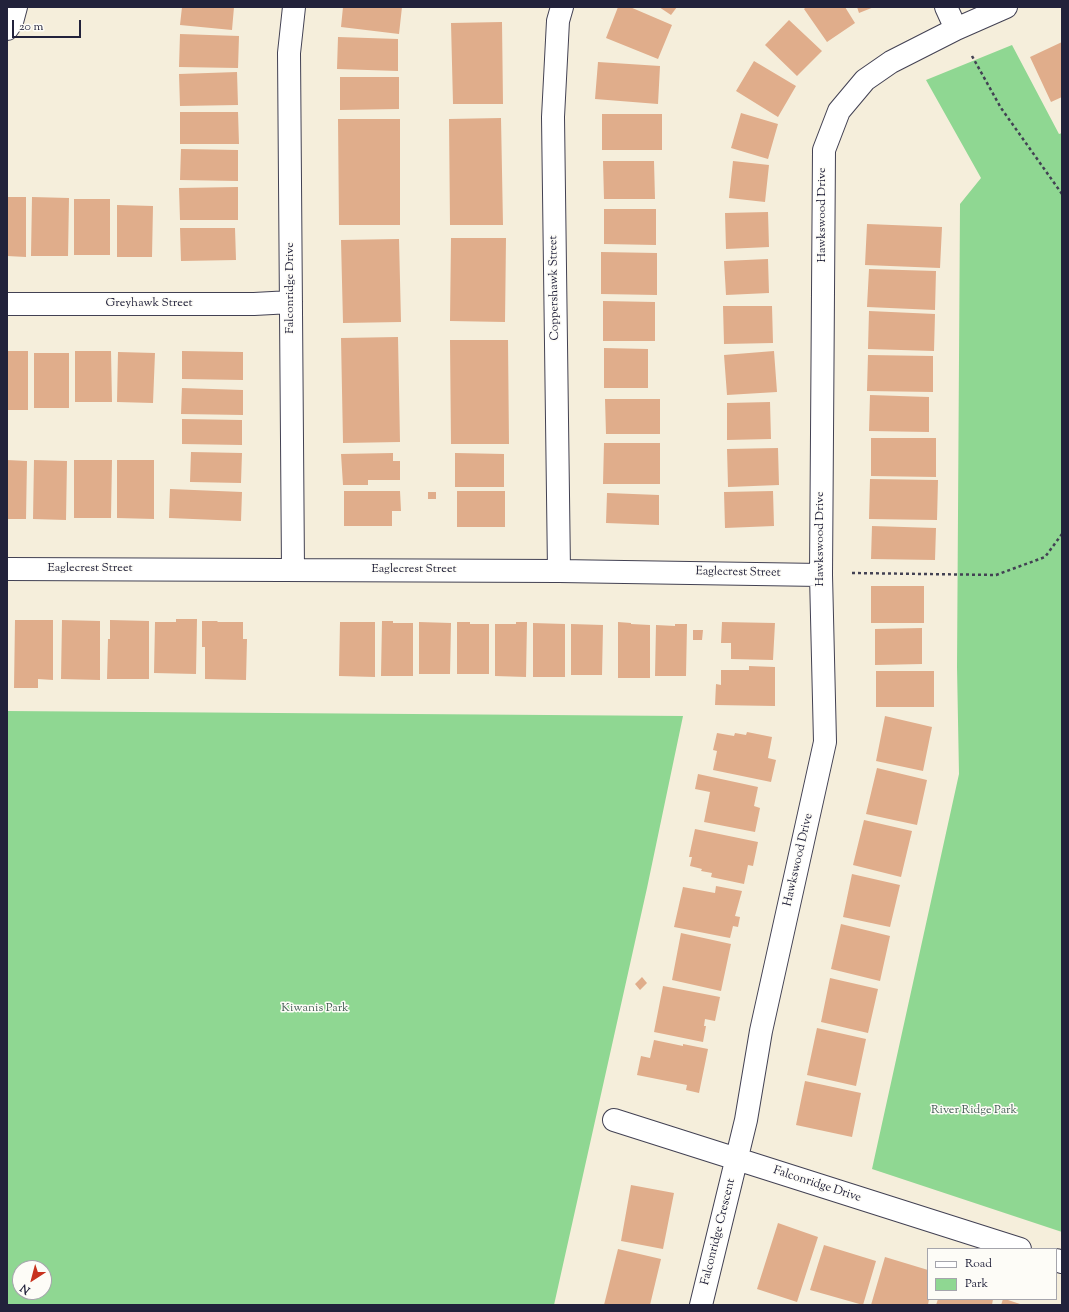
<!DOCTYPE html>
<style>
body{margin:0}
#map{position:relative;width:1069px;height:1312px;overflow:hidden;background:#f5eedb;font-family:"Sorts Mill Goudy",serif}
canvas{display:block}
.frame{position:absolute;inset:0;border:8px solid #22223b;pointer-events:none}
.legend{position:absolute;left:927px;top:1248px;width:130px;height:52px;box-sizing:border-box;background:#fdfcf7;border:1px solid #a5a5ac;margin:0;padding:5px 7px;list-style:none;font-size:12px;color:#22223b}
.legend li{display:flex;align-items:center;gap:8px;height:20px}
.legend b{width:20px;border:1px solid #a5a5ac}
.north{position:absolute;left:12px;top:1260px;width:40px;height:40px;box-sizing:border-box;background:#fdfcf7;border:1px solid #a5a5ac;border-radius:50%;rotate:216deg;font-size:11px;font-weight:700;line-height:16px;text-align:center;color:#22223b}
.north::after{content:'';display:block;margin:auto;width:14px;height:18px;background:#c8321e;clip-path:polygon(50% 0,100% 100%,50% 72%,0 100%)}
.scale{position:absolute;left:12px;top:20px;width:69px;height:18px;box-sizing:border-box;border:2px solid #22223b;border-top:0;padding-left:5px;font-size:12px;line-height:14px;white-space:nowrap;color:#22223b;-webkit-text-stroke:3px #fdfcf7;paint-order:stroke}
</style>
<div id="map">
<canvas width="1069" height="1312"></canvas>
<div class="frame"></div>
<ul class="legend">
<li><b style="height:5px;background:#fff"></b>Road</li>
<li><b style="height:11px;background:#8fd792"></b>Park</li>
</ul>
<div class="north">N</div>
<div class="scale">20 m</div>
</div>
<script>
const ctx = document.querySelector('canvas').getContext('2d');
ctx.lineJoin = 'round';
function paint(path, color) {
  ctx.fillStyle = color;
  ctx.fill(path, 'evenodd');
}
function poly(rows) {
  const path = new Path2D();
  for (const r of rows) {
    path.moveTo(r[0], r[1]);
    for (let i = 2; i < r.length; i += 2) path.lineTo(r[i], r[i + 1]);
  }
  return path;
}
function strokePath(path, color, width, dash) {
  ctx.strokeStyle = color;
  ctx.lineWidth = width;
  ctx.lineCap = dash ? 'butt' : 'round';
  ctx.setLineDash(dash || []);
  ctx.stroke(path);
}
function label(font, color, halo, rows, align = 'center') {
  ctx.font = font + ' "Sorts Mill Goudy",serif';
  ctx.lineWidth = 3;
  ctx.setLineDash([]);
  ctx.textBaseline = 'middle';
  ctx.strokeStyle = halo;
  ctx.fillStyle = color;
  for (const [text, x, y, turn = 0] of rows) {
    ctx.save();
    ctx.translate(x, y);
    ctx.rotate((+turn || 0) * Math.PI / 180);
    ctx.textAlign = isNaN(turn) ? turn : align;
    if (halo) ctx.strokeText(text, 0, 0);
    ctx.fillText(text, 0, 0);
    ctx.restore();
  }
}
paint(poly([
 [1012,45,1059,134,1062,133,1062,1232,872,1169,959,774,957,667,960,204,981,178,926,80],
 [7,711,683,716,647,888,554,1305,7,1305],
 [20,1268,44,1268,44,1292,20,1292]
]), '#8fd792');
paint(poly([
 [182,7,234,7,232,30,180,25],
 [343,7,402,7,399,34,341,27],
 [618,7,630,7,672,25,658,59,606,38],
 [659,7,677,7,671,15],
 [806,7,845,7,855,23,827,42,804,9],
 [857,7,874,7,859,13],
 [789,20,822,51,797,76,765,45],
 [502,22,503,104,453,104,451,23],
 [180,34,239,36,238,68,179,67],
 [338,37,398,39,398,71,337,69],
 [1062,42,1062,97,1051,102,1030,57],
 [754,61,796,86,778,117,736,91],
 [598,62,660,66,658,104,595,99],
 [237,72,238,105,180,106,179,74],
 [340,77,399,77,399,109,340,110],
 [180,112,238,112,239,144,180,144],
 [741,113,778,124,768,159,731,148],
 [602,114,662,114,662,150,602,150],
 [501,118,503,225,450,225,449,119],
 [338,119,400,119,400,225,339,225],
 [181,149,238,150,238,181,180,180],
 [603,161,654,161,655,199,604,199],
 [733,161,769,165,765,202,729,198],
 [238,187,238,220,180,220,179,188],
 [7,197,26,197,26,257,7,256],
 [32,197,69,198,68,256,31,256],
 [74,199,110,199,110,255,74,255],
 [117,205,153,206,152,257,117,257],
 [604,209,656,209,656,245,604,244],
 [768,212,769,247,726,249,725,213],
 [867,224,942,227,940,268,865,265],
 [180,228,235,228,236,260,181,261],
 [451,238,506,238,505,322,450,321],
 [399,239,401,322,343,323,341,240],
 [601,252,657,253,657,295,601,294],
 [768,259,769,293,726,295,724,261],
 [869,269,936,271,935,310,867,307],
 [603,301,655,302,655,341,603,341],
 [723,306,772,306,773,343,724,344],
 [869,311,935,314,934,351,868,349],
 [398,337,400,442,343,443,341,338],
 [450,340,508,340,509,444,451,444],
 [604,348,648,349,648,388,604,388],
 [7,351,28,351,28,410,7,410],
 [75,351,111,351,112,402,75,402],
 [182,351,243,352,243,380,182,379],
 [774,351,777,392,727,395,724,355],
 [118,352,155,353,153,403,117,402],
 [34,353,69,353,69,408,34,408],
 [868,355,933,356,933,392,867,391],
 [182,388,243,390,243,415,181,414],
 [870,395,929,397,929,432,869,431],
 [605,399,660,399,660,434,606,434],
 [770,402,771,439,727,440,727,403],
 [182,419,242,420,242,445,182,444],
 [871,438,936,438,936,477,871,476],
 [604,443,660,443,660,484,603,484],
 [778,448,779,485,728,487,727,449],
 [191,452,242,453,241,483,190,482],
 [393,453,393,461,400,461,400,480,368,480,368,485,343,485,341,454],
 [455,453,504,454,504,487,455,487],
 [7,460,27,461,26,519,7,519],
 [34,460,67,461,66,520,33,519],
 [74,460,112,460,111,518,74,518],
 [117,460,154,460,154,519,117,518],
 [870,479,938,480,937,520,869,519],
 [170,489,242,492,241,521,169,518],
 [344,491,400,491,401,511,392,511,392,526,344,526],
 [457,491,505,491,505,527,457,527],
 [773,491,774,526,725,528,724,492],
 [428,492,436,492,436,499,428,499],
 [607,493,659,495,659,525,606,523],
 [872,526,936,528,935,560,871,559],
 [871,586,924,586,924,623,871,623],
 [176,619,197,619,196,674,154,673,155,622,176,622],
 [15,620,53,620,53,680,38,679,38,688,14,688],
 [62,620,100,621,100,680,61,679],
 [110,620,149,621,149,679,107,679,108,639,110,639],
 [202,621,218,621,217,622,243,622,243,639,247,639,246,680,205,679,205,647,202,647],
 [382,621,393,621,393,623,413,623,413,676,381,676],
 [340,622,375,622,375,677,339,676],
 [419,622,451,623,450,674,419,674],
 [457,622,470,622,470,624,489,624,489,674,457,674],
 [516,622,527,622,526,677,495,676,495,624,516,624],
 [618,622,631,623,631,624,650,625,650,678,618,678],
 [722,622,775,623,773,660,731,659,731,643,721,643],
 [533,623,565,624,565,677,533,677],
 [571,624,603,625,602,675,571,675],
 [675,624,687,624,686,676,655,676,656,625,675,626],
 [922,628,922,664,875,665,875,629],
 [693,630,703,630,702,640,693,640],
 [749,666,775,667,775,706,715,705,716,684,721,685,721,670,749,670],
 [876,671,934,671,934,707,876,707],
 [885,716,932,727,923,771,876,761],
 [747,732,772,737,768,758,776,760,771,782,713,770,717,751,713,750,717,733,734,736,735,733,746,735],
 [877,768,927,780,917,825,866,814],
 [698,774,758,787,754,806,760,808,755,832,704,822,710,792,695,789],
 [864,820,912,831,901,877,853,865],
 [695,829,758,842,753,866,748,865,744,884,711,877,712,873,701,871,702,869,690,866,692,857,689,857],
 [852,874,900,885,890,927,843,917],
 [716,886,742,891,735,916,740,917,738,927,733,926,730,938,674,927,683,887,715,893],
 [841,924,890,936,880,981,831,969],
 [681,933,731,944,721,991,672,980],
 [642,977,647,983,640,990,635,984],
 [830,978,878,989,868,1033,821,1022],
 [663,986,720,997,715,1021,705,1019,704,1026,706,1026,703,1042,654,1032],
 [817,1028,866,1039,856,1086,807,1075],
 [654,1040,683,1046,683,1044,708,1049,699,1093,686,1090,687,1085,637,1075,641,1056,650,1058],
 [805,1081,861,1093,852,1137,796,1125],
 [631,1185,674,1193,663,1249,621,1241],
 [778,1223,818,1237,797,1302,757,1289],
 [824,1245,876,1261,863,1305,810,1290],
 [618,1249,661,1259,650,1305,604,1305],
 [885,1257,928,1270,928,1299,929,1299,928,1305,871,1305],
 [938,1299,993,1299,992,1305,936,1305],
 [1003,1299,1005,1299,1023,1305,1001,1305]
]), '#e0ad8b');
const minor = poly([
 [946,7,956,29],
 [7,29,12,22,16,7],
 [7,304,254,304,291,302],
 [7,569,559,571,821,575],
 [293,570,289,53,294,7],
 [559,571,553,117,558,21,562,7],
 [614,1120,1020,1249],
 [1056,1260,1062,1262],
 [701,1305,746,1120,761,1031,825,742,821,575,824,150,839,111,865,80,891,62,956,29,1006,7]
]);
strokePath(minor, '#424153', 24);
strokePath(poly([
 [972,56,1001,108,1062,194],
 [852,573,996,575,1045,557,1062,534]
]), '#424153', 2.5, [3, 3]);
strokePath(minor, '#fff', 22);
label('12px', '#22223b', '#fdfcf7', [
 ["Hawkswood Drive",823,215,-90],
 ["Falconridge Drive",291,288,-90],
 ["Coppershawk Street",555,288,-91],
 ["Greyhawk Street",149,304],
 ["Hawkswood Drive",821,539,-90],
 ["Eaglecrest Street",90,569],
 ["Eaglecrest Street",414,570],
 ["Eaglecrest Street",738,573,1],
 ["Hawkswood Drive",799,860,-77],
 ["Falconridge Drive",817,1185,18],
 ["Falconridge Crescent",719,1232,-76]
]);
label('12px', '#486159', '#fdfcf7', [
 ["Kiwanis Park",315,1009],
 ["River Ridge Park",974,1111]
]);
</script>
